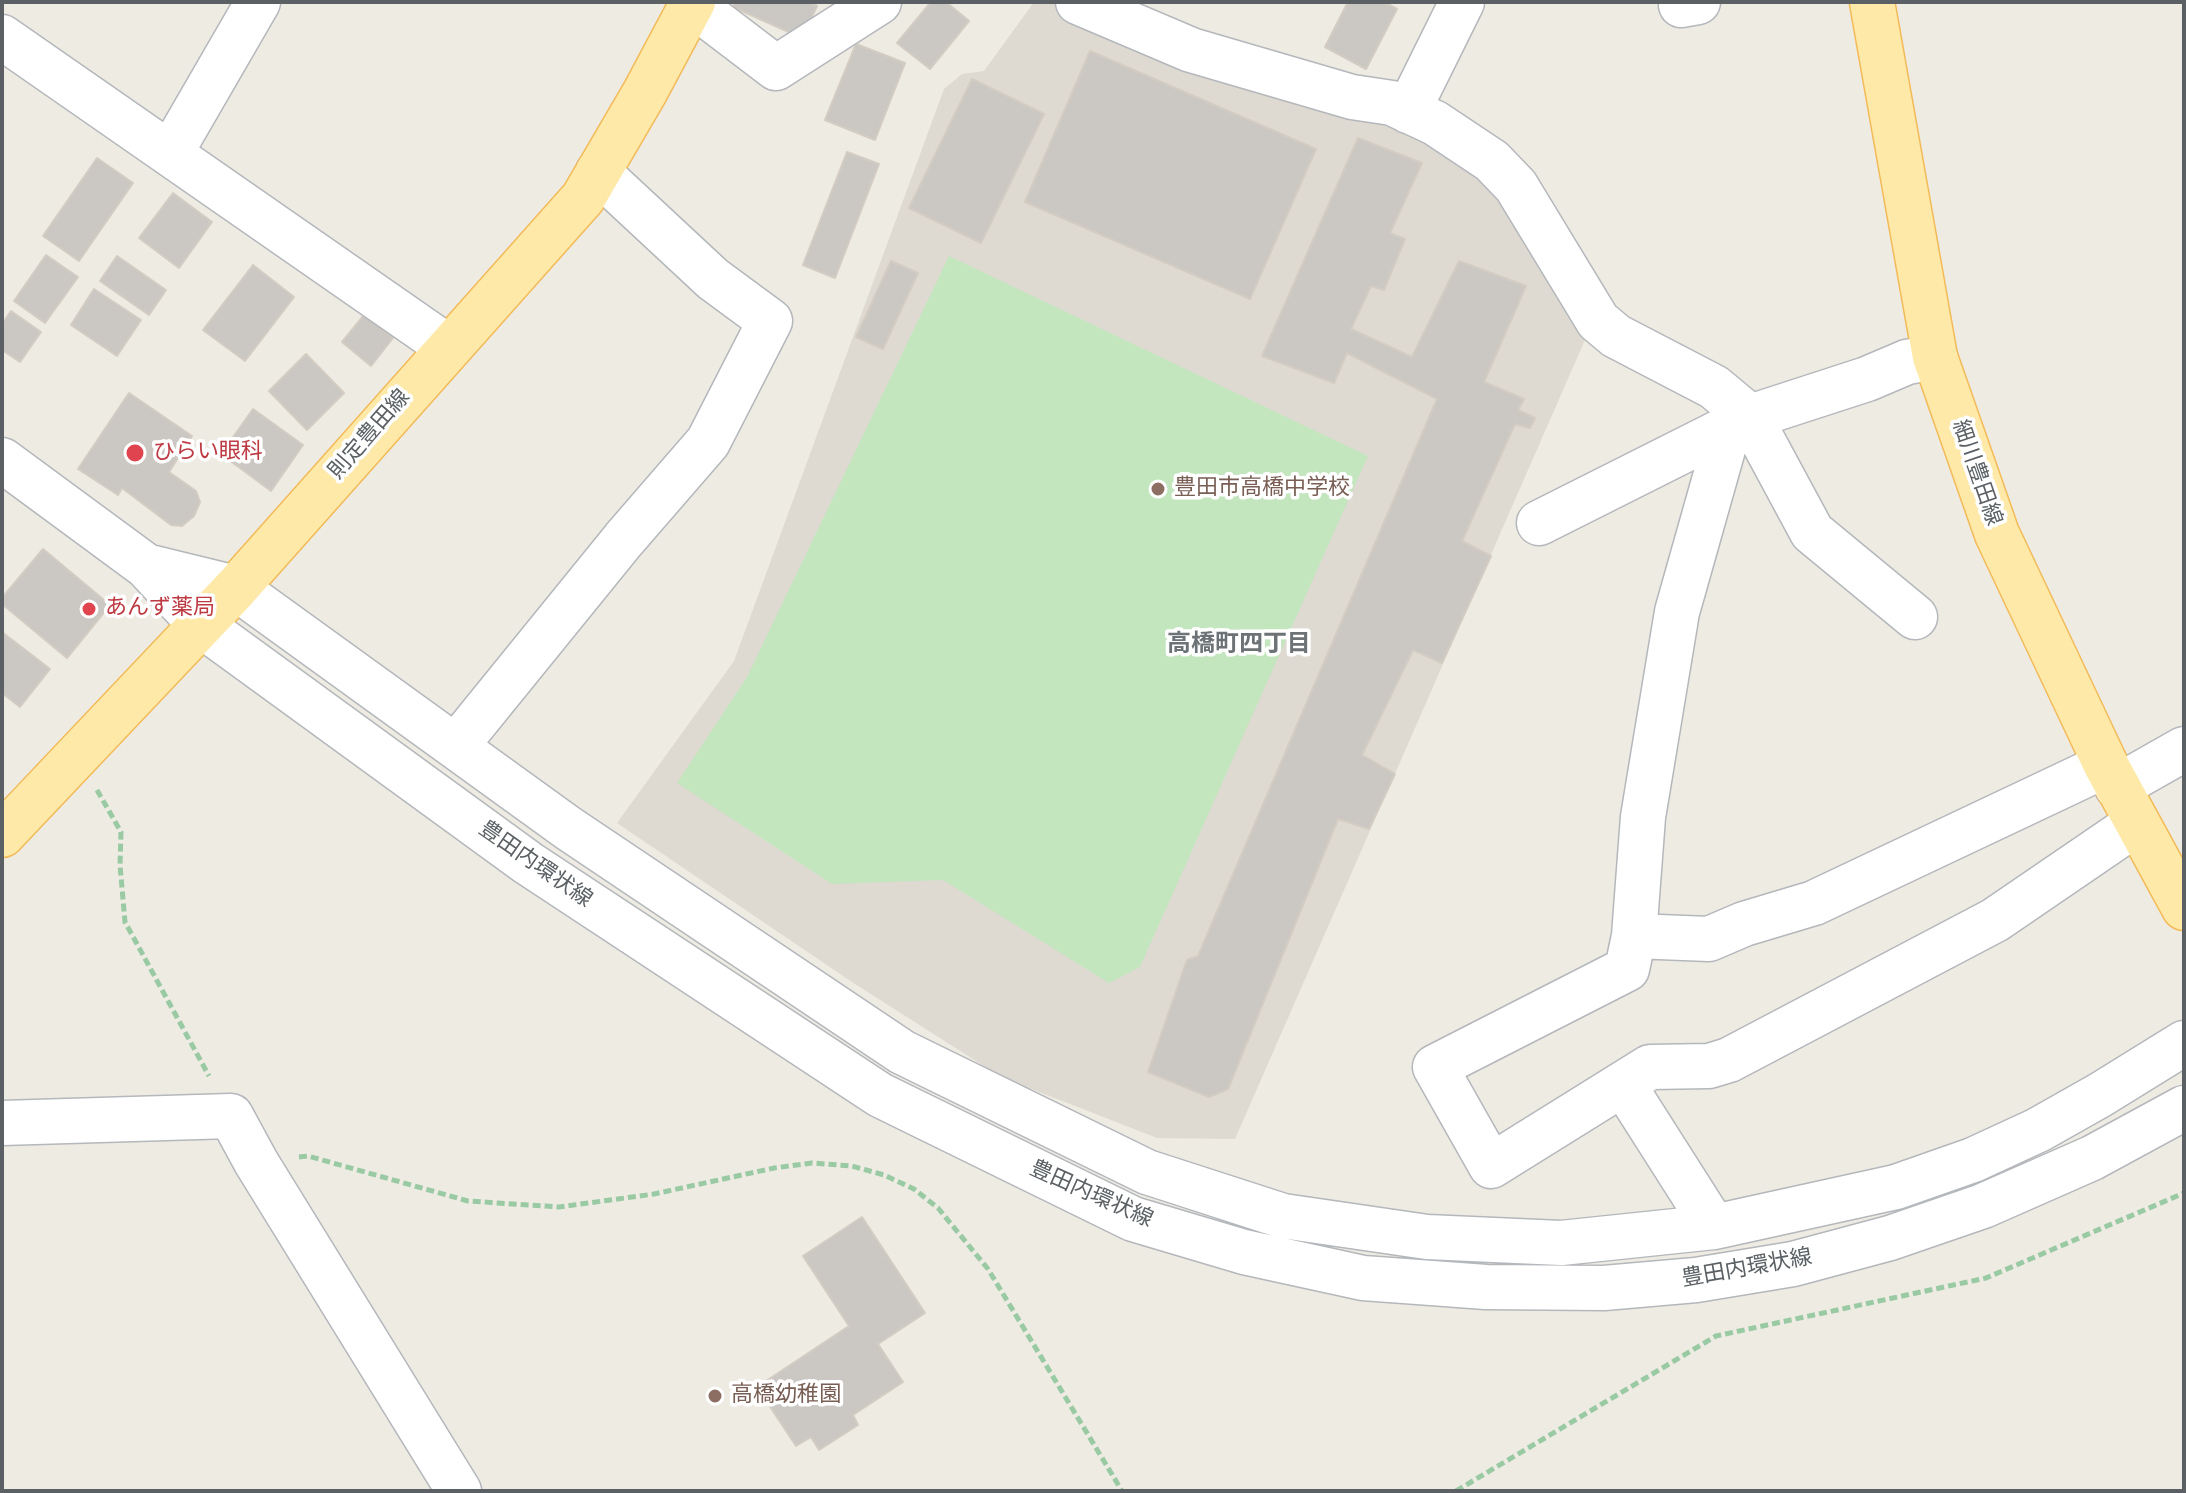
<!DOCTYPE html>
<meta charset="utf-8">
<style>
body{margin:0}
#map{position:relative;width:2186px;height:1493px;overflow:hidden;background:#eeebe3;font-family:"Titillium Web",sans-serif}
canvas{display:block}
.frame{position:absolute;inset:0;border:4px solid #5b6064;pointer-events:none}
</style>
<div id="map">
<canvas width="2186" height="1493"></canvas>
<div class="frame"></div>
</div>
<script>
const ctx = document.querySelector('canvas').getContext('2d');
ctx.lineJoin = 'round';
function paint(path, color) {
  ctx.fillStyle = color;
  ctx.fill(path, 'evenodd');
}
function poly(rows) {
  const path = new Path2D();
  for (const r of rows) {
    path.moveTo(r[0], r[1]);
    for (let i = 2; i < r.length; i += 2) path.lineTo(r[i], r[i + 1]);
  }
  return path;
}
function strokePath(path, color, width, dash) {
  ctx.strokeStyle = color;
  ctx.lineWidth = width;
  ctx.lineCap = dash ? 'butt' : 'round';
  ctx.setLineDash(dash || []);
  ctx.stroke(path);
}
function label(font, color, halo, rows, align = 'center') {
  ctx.font = font + ' "Titillium Web","Noto Sans JP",sans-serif';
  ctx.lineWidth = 7;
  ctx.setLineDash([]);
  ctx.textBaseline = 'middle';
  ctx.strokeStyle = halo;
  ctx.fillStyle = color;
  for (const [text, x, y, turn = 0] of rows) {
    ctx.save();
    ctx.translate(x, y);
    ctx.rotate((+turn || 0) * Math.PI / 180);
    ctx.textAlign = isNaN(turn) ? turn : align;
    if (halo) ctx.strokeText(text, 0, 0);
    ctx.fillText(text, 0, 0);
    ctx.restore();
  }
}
paint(poly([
 [1034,2,1068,2,1277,94,1353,120,1434,134,1534,211,1595,317,1235,1139,1157,1138,1001,1077,852,982,617,823,734,661,944,89,962,74,984,71]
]), '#dedad1');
paint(poly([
 [949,256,1368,456,1140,967,1109,983,943,880,832,884,677,783,747,677]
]), '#c3e6bf');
const building = poly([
 [735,2,809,2,817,6,802,38,733,7,735,2],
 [931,2,946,2,969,21,930,69,897,43,931,2],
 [1348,2,1384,2,1397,9,1366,69,1325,47,1348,2],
 [856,44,905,63,875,140,825,120,856,44],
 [1090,51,1316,149,1250,299,1025,202,1090,51],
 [972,79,1044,114,981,243,909,208,972,79],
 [1358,138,1422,163,1390,233,1405,239,1384,290,1371,286,1351,329,1412,357,1459,261,1526,286,1484,382,1524,399,1518,410,1535,418,1530,428,1515,424,1462,541,1491,556,1442,663,1413,650,1362,755,1395,774,1369,829,1338,819,1228,1089,1209,1097,1148,1072,1187,960,1198,956,1437,399,1347,353,1334,383,1262,356,1358,138],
 [847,152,879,164,835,278,803,265,847,152],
 [97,158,133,183,79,261,43,236,97,158],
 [173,193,212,222,179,268,139,238,173,193],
 [46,255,78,277,45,323,14,301,46,255],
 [117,256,166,290,149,315,100,281,117,256],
 [891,261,918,273,883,349,856,337,891,261],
 [253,265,294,297,245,361,203,330,253,265],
 [94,289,141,320,117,356,71,325,94,289],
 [11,311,41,332,20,362,2,350,2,324,11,311],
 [364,315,393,338,371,366,342,342,364,315],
 [306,354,344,393,307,430,269,391,306,354],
 [129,393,192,436,169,472,196,491,200,502,194,516,182,526,171,525,122,488,118,495,78,469,129,393],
 [253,409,303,445,271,491,221,454,253,409],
 [43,549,110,605,67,658,2,604,2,598,43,549],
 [2,632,50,669,20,707,2,693,2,632],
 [862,1217,925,1313,878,1344,903,1382,853,1415,858,1425,819,1450,811,1437,796,1446,757,1387,849,1326,803,1256,862,1217]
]);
paint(building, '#cbc7c3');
strokePath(building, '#d3ccc2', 2);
const minor = poly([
 [1078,2,1191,50,1352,97,1392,103,1435,123,1492,161,1516,186,1598,321,1616,336,1714,387,1750,417,1812,532,1915,617],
 [692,4,776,68,879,2],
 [1681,5,1698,2],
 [2,37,448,347],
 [1408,111,1462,2],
 [170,154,258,2],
 [2,460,146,566,201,625,528,863,880,1095,1133,1219,1244,1252,1363,1278,1486,1287,1604,1288,1696,1280,1793,1264,1890,1238,1983,1206,2092,1158,2184,1108],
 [1539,523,1750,417,1867,379,1907,362,1935,357],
 [146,566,236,588,568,828,902,1052,1147,1172,1283,1216,1427,1237,1561,1243,1714,1227,1896,1187,1973,1160,2038,1130,2100,1095,2184,1043],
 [456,746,624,539,708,442,770,321,713,279,598,172],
 [2106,765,1814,903,1744,924,1709,939,1634,936,1627,969,1435,1067,1491,1166,1650,1067,1709,1066,1729,1060,1995,920,2137,823],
 [2117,787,2184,749],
 [1634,936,1643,817,1677,612,1729,428],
 [1623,1084,1714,1227],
 [2,1123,231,1116,256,1162,459,1491]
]);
const major = poly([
 [1872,2,1935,357,1997,534,2106,765,2184,908],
 [2,835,236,588,583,198,645,92,693,2]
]);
strokePath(minor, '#b4b7bb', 47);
strokePath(major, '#f3ba58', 47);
strokePath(poly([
 [97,790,121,832,120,865,125,922,209,1076],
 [299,1157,308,1156,468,1201,559,1207,654,1194,774,1168,812,1163,852,1166,884,1175,914,1189,938,1208,988,1269,1122,1491],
 [1456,1491,1716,1336,1986,1278,2184,1193]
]), '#99caa3', 5, [8, 4]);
strokePath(minor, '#fff', 44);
strokePath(major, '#ffe9a8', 44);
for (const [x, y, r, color] of [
 [135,453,10,"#e0444e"],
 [1158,489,8,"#8d6e63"],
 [89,609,8,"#e0444e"],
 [715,1396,8,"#8d6e63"]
]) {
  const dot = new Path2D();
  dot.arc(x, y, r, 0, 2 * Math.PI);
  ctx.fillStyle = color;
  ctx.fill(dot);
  strokePath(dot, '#fff', 3);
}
label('22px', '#5b6064', '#fff', [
 ["則定豊田線",370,435,-49],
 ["細川豊田線",1976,473,71],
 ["豊田内環状線",535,865,35],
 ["豊田内環状線",1091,1195,24],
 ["豊田内環状線",1747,1269,-10]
]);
label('22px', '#be3a42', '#fff', [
 ["ひらい眼科",153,453],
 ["あんず薬局",105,609]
], 'left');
label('22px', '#785e54', '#fff', [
 ["豊田市高橋中学校",1174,489],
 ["高橋幼稚園",731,1396]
], 'left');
label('bold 24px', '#6c7276', '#fff', [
 ["高橋町四丁目",1239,645]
]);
</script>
